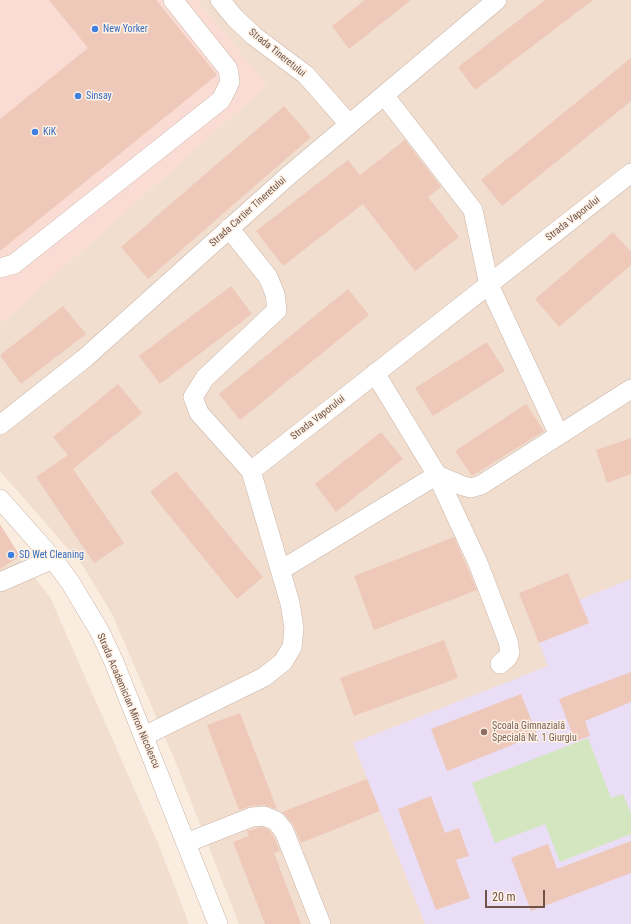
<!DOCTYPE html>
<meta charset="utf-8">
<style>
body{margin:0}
#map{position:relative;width:631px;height:924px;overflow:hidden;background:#faede0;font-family:"Roboto Condensed",sans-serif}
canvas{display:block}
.scale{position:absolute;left:485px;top:890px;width:60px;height:18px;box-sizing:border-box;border:2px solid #6f5349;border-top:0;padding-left:5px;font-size:12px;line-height:14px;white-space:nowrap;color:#6f5349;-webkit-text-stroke:3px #fef2e6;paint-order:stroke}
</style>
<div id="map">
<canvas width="631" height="924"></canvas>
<div class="scale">20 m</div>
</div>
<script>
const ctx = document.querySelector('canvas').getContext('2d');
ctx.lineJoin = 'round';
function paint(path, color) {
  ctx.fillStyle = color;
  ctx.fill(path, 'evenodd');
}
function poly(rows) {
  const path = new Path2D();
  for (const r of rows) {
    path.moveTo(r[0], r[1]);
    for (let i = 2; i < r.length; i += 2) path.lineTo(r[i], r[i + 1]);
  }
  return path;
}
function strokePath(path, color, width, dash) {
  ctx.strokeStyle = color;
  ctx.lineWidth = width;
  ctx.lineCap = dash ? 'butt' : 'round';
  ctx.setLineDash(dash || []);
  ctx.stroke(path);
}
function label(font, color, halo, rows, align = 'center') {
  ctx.font = font + ' "Roboto Condensed",sans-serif';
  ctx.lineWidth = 3;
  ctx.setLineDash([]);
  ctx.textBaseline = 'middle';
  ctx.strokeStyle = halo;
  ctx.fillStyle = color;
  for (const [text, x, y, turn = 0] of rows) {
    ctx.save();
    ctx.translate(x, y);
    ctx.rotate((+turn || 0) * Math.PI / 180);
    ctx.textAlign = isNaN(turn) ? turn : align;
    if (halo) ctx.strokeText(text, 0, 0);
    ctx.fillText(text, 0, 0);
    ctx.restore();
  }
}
paint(poly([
 [197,0,631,0,631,924,239,924,176,763,112,614,83,566,0,471,0,324,267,85],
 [0,534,50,597,158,843,189,924,0,924]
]), '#f1decf');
paint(poly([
 [0,0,197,0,267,85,0,324]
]), '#fadcd4');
paint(poly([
 [631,579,631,924,425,924,353,743,548,666,539,643,589,623,579,600]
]), '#eaddf6');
paint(poly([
 [588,738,611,798,623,794,631,813,631,834,560,862,545,824,495,843,472,783]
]), '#d4e6c0');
paint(poly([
 [49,0,156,0,217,75,0,251,0,119,88,48],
 [365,0,411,0,349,49,332,26],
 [545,0,593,0,475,90,458,67],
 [631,58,631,101,502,206,481,180],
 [284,106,311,137,148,279,121,247],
 [405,140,441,187,428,197,459,237,415,271,363,204,283,266,256,231,348,160,360,175],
 [613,232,631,252,631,265,559,327,535,299],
 [231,286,252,314,160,384,139,356],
 [348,289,369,315,240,420,219,394],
 [63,306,86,334,21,384,0,355],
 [487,342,505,371,433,416,415,388],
 [118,384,142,413,73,469,124,543,94,563,36,477,68,455,53,437],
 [526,404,544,431,472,476,455,451],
 [381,432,403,459,336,512,315,484],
 [631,438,631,474,607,483,596,450],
 [176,471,263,577,237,599,150,492],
 [0,524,20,556,0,569],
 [454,537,477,590,374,630,354,576],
 [568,573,589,623,539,643,519,593],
 [444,640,458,678,354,716,340,678],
 [631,672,631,702,585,721,590,736,575,741,559,699],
 [521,694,537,735,447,771,431,729],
 [240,713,277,809,263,805,251,806,239,810,207,725],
 [367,779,380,811,301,843,293,824,282,812],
 [431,796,445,833,459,828,469,856,456,860,470,898,436,910,398,809],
 [262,827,269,830,274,837,280,851,274,853,301,924,265,924,233,842,249,836,247,831],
 [631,841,631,873,531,911,511,858,548,844,557,869]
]), '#eec9ba');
const minor = poly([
 [220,0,235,18,254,36,306,75,349,124],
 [384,95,473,210,489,285,559,435],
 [229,228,268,277,275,294,277,310,205,378,193,397,199,413,251,471,631,173],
 [0,268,14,264,221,100,230,82,228,69,173,0],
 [375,373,437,475,478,563,508,641,510,652,508,657,500,664],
 [0,425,85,358,288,176,497,0],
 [0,499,53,559,70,582,100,632,114,662,218,924],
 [281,570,437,475,463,486,471,488,481,485,631,389],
 [0,582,53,559],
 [144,736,264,677,283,662,292,647,294,628,290,603,251,471],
 [186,843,252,817,264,816,276,821,284,831,321,924]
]);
strokePath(minor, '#c9b4a8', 20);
strokePath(minor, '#fff', 19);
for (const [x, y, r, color] of [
 [95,29,4,"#3f7fe0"],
 [78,96,4,"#3f7fe0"],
 [35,132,4,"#3f7fe0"],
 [11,555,4,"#3f7fe0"],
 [484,732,4,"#8d6e63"]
]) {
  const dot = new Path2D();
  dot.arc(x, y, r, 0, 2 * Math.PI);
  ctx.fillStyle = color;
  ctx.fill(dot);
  strokePath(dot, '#fef2e6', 1.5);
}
label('10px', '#366cbe', '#fef2e6', [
 ["New Yorker",103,29],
 ["Sinsay",86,96],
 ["KiK",43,132],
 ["SD Wet Cleaning",19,555]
], 'left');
label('10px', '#6f5349', '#fef2e6', [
 ["Strada Tineretului",277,53,39],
 ["Strada Cartier Tineretului",248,212,-42],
 ["Strada Vaporului",573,219,-38],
 ["Strada Vaporului",318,418,-38],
 ["Strada Academician Miron Nicolescu",128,701,67]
]);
label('10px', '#785e54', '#fef2e6', [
 ["Școala Gimnazială",492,726],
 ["Specială Nr. 1 Giurgiu",492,738]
], 'left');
</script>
